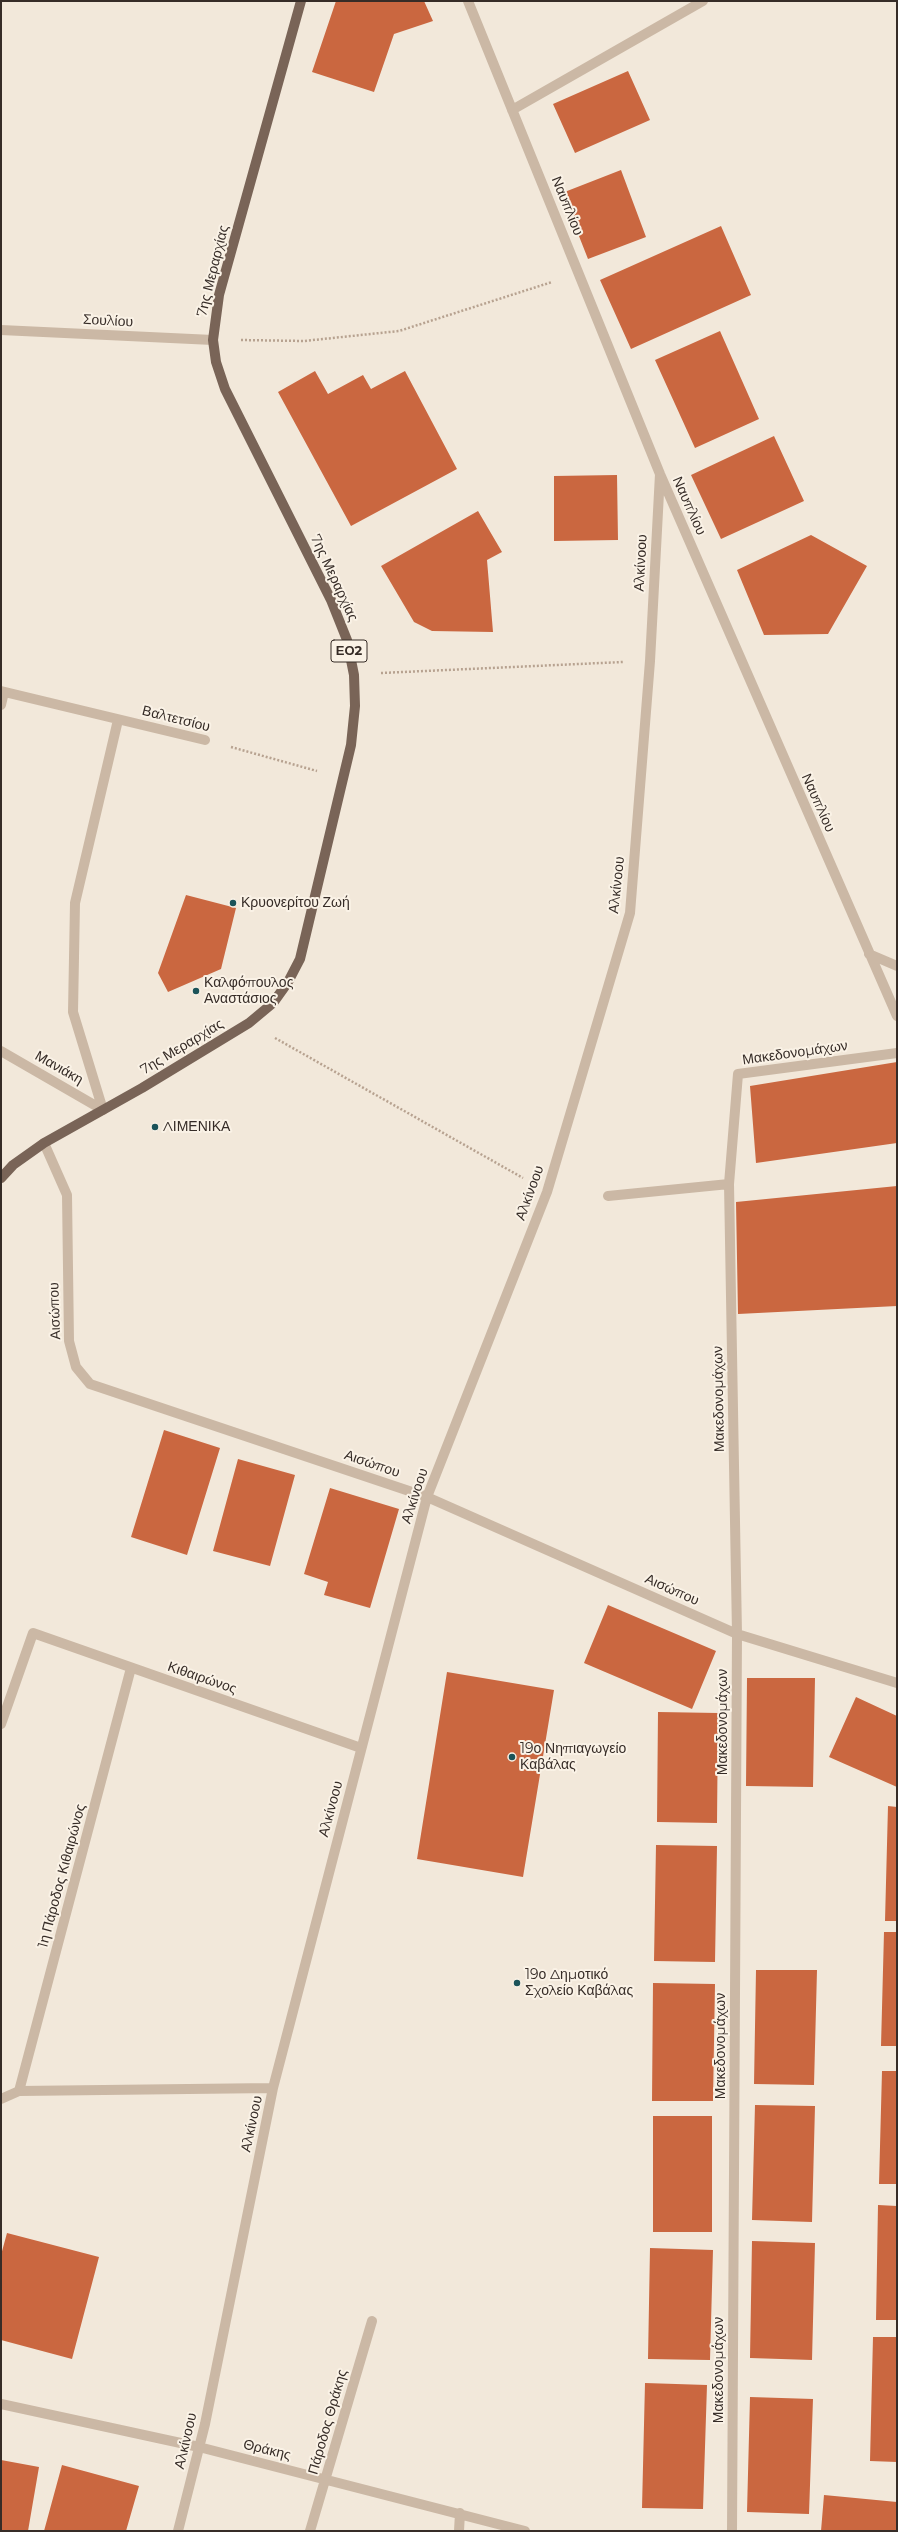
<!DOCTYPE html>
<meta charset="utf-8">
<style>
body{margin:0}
#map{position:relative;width:898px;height:2532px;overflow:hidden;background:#f2e8da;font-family:Montserrat,sans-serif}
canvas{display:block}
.frame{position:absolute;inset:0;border:2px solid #362c27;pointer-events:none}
</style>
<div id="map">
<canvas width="898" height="2532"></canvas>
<div class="frame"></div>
</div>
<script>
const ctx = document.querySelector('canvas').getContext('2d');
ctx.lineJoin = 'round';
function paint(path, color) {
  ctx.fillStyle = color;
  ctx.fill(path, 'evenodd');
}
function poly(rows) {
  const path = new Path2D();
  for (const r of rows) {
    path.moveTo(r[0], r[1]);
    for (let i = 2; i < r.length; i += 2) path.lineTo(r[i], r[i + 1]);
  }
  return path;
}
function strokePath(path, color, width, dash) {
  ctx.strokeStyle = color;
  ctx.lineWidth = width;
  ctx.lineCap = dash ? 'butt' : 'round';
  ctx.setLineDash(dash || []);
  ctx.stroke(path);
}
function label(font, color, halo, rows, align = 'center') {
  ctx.font = font + ' Montserrat,sans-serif';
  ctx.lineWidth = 4;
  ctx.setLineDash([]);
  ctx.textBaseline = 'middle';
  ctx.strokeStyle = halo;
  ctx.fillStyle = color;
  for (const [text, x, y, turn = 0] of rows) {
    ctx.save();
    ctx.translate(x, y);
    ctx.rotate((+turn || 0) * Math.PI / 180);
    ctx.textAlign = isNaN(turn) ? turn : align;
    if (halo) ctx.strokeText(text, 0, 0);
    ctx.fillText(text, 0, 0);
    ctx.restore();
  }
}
paint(poly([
 [336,1,424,1,433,21,394,34,374,92,312,72],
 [628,71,650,120,575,153,553,104],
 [621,170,646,237,588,259,562,193],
 [721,226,751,295,631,349,600,280],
 [720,331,759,419,695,448,655,360],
 [315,371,328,394,363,375,371,389,405,371,457,469,351,526,278,392],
 [774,436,804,501,721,539,691,475],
 [617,475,618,540,554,541,554,476],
 [478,511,502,552,487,560,493,632,432,631,414,622,381,566],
 [811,535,867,566,828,634,764,635,737,570],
 [186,895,236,908,221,969,168,992,158,973],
 [897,1062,897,1143,756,1163,750,1086],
 [897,1186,897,1306,738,1314,736,1202],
 [164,1430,220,1448,187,1555,131,1537],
 [238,1459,295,1475,270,1566,213,1551],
 [330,1488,399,1509,370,1608,324,1595,328,1582,304,1574],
 [608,1605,716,1651,692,1709,584,1663],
 [447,1672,554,1690,523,1877,417,1859],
 [747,1678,815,1678,813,1787,746,1786],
 [856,1697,897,1716,897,1787,829,1757],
 [658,1712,718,1713,717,1823,657,1822],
 [888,1806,897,1807,897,1921,885,1921],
 [656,1845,717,1846,715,1962,654,1961],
 [884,1932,897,1932,897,2046,881,2046],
 [756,1970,817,1970,814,2085,754,2084],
 [653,1983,715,1984,713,2101,652,2101],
 [882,2071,897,2071,897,2184,879,2184],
 [755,2105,815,2106,812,2222,752,2220],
 [653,2116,712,2116,712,2232,653,2232],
 [878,2205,897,2206,897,2320,876,2320],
 [7,2233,99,2257,72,2359,1,2340,1,2255],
 [752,2241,815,2243,812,2360,750,2358],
 [650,2248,713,2250,710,2360,648,2359],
 [873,2337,897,2337,897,2462,870,2461],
 [645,2383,707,2385,703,2509,642,2508],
 [750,2397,813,2399,809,2514,747,2512],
 [1,2460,39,2467,28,2531,1,2531],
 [62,2465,139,2486,126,2531,44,2531],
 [824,2495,897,2502,897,2531,821,2531]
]), '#ca6740');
strokePath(poly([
 [241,340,304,341,399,331,552,282],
 [381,673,623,662],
 [231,747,317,771],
 [275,1038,523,1178]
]), '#b7a290', 2.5, [2, 2]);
strokePath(poly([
 [468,1,660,474,897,1016],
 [512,110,703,1],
 [1,330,213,340],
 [1,691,205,740],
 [1,705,4,692],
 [869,954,897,966],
 [1,1051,103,1110],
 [103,1110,73,1012,75,903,118,720],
 [44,1143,67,1195,69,1341,76,1367,90,1384,427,1497,737,1634,897,1683],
 [608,1196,729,1184],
 [1,1724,33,1633,361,1748],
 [19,2091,131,1668],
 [1,2099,19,2091,273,2088],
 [1,2404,199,2447,525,2531],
 [178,2531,205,2424,273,2088,427,1497,547,1192,630,913,650,661,660,474],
 [310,2531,372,2321],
 [459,2531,460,2513],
 [732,2531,737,1634,729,1184,738,1074,897,1053]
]), '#cbb8a5', 10);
strokePath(poly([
 [1,1178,13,1165,44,1143,142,1088,249,1023,273,1003,288,982,300,959,351,745,355,706,354,675,347,640,331,600,225,389,216,362,213,340,219,295,301,1]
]), '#796457', 10);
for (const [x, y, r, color] of [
 [233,903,4,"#1b5359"],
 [196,991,4,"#1b5359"],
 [155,1127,4,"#1b5359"],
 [512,1757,4,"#1b5359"],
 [517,1983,4,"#1b5359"]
]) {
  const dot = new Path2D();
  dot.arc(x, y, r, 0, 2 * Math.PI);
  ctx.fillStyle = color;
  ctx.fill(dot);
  strokePath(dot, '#faf2e6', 1.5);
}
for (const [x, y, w] of [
 [349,651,36]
]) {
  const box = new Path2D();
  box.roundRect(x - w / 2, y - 11, w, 22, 3);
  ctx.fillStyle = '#faf2e6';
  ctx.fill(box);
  strokePath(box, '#362c27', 1);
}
label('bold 13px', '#362c27', null, [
 ["ΕΟ2",349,651]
]);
label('14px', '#362c27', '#faf2e6', [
 ["Ναυπλίου",567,206,68],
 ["7ης Μεραρχίας",213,271,-76],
 ["Σουλίου",108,321,3],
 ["Ναυπλίου",689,506,66],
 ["Αλκίνοου",641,563,-87],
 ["7ης Μεραρχίας",334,578,65],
 ["Βαλτετσίου",176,719,14],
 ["Ναυπλίου",818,803,66],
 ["Αλκίνοου",617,885,-84],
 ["7ης Μεραρχίας",182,1047,-31],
 ["Μακεδονομάχων",795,1053,-8],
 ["Μανιάκη",59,1068,30],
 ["Αλκίνοου",530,1193,-70],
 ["Αισώπου",55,1311,-92],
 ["Μακεδονομάχων",719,1399,-91],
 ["Αισώπου",372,1464,19],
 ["Αλκίνοου",415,1496,-72],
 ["Αισώπου",672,1590,24],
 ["Κιθαιρώνος",202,1678,19],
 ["Μακεδονομάχων",723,1722,-90],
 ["Αλκίνοου",331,1809,-75],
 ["1η Πάροδος Κιθαιρώνος",62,1876,-75],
 ["Μακεδονομάχων",721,2046,-90],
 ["Αλκίνοου",252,2124,-78],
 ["Μακεδονομάχων",719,2370,-90],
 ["Πάροδος Θράκης",328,2422,-74],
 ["Αλκίνοου",186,2441,-77],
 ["Θράκης",267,2450,14]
]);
label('14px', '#362c27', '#faf2e6', [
 ["Κρυονερίτου Ζωή",241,903],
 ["Καλφόπουλος",204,983],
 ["Αναστάσιος",204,999],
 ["ΛΙΜΕΝΙΚΑ",163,1127],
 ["19ο Νηπιαγωγείο",520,1749],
 ["Καβάλας",520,1765],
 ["19ο Δημοτικό",525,1975],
 ["Σχολείο Καβάλας",525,1991]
], 'left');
</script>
